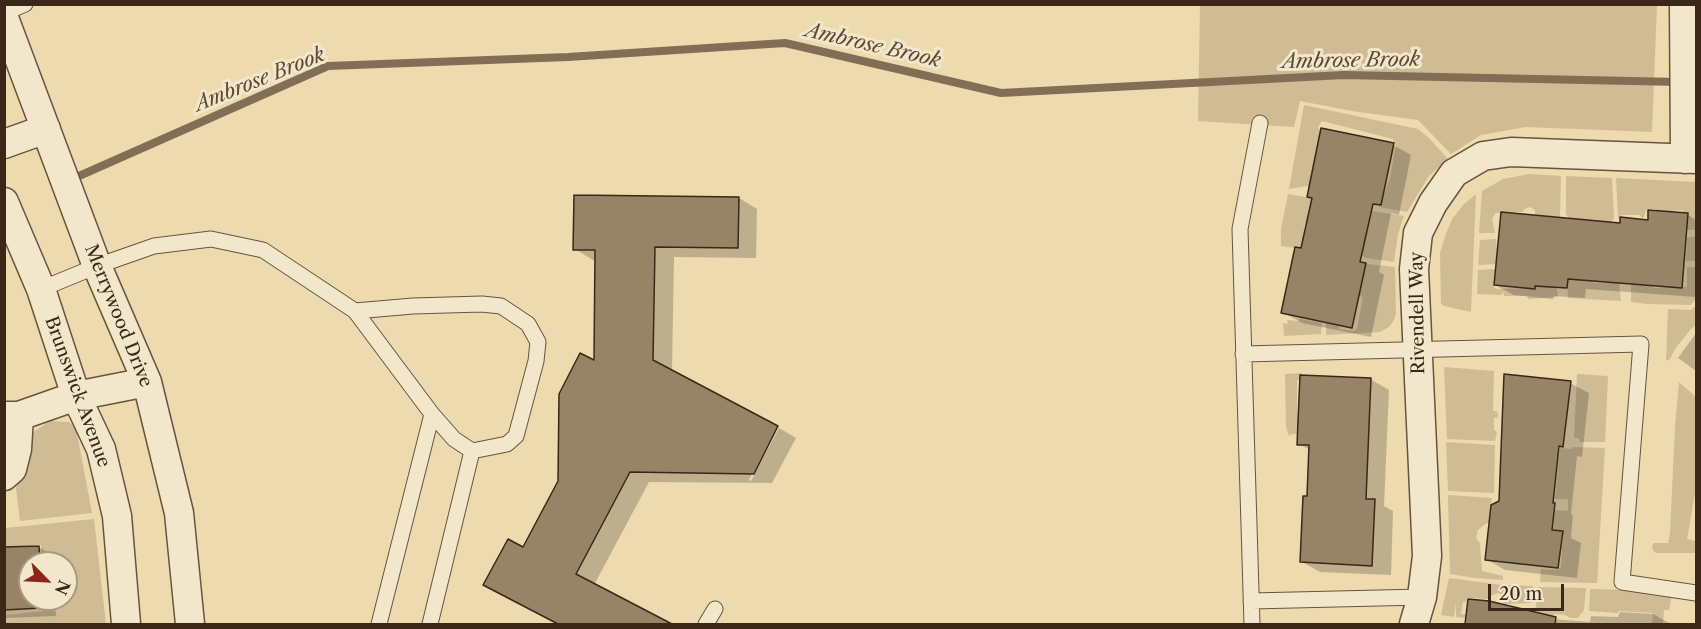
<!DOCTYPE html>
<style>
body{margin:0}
#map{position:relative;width:1701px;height:629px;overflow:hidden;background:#eddaaf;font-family:"Libre Caslon Text",serif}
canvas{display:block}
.frame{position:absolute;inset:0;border:6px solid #3a2718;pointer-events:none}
.north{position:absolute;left:18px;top:551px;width:60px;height:60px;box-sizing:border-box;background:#f3e7cb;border:2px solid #a99a83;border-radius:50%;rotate:114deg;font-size:16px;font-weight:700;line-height:24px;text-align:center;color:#3a2718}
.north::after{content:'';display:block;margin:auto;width:21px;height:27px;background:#8f2418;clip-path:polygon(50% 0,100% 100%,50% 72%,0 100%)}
.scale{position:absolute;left:1488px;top:584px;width:76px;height:27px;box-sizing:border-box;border:3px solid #3a2718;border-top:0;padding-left:8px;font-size:18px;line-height:21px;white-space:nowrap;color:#3a2718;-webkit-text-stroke:4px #f3e7cb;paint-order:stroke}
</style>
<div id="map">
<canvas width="1701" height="629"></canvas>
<div class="frame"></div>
<div class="north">N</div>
<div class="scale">20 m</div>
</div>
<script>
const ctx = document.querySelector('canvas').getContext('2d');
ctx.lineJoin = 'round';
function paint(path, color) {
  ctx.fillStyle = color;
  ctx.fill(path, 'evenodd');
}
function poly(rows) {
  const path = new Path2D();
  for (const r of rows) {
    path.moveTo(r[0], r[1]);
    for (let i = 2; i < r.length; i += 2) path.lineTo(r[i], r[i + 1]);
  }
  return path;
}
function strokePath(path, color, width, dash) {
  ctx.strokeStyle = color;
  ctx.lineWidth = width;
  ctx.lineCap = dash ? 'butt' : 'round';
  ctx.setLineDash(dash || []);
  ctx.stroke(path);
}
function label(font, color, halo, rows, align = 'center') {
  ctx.font = font + ' "Libre Caslon Text",serif';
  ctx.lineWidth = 6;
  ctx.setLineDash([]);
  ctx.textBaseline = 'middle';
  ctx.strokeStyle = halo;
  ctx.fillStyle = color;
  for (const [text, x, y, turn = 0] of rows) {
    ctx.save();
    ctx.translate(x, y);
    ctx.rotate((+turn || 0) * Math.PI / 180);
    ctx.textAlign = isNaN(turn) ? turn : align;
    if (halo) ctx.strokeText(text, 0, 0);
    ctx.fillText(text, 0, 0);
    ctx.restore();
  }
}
paint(poly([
 [1200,5,1657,5,1652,132,1526,127,1481,135,1451,154,1418,120,1352,111,1300,101,1294,127,1198,121],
 [1304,105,1418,129,1429,138,1448,159,1429,176,1407,212,1379,207,1390,178,1396,144,1393,142,1393,139,1322,121,1318,127,1320,130,1315,165,1320,189,1307,186,1289,189],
 [1529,174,1561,176,1560,217,1535,215,1535,210,1530,207,1524,209,1523,212,1496,213,1492,218,1495,233,1479,233,1482,191,1503,179],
 [1566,176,1612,178,1614,218,1611,222,1568,220,1568,216,1566,215],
 [1616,178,1696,182,1696,230,1685,230,1683,210,1656,212,1656,209,1648,209,1646,210,1644,217,1642,218,1640,215,1621,215,1618,218],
 [1288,194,1317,199,1312,224,1305,223,1302,249,1281,246,1281,229],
 [1476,194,1471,312,1444,306,1441,303,1440,253,1446,234,1452,219,1464,204],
 [1372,211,1404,216,1398,234,1394,262,1366,258,1361,255,1361,234,1367,234],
 [1696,236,1696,261,1686,261,1687,238],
 [1496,239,1498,264,1478,265,1480,240],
 [1357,263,1395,267,1396,314,1394,320,1389,327,1380,332,1326,335,1326,323,1339,326,1339,329,1354,331,1357,328,1363,297,1357,295],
 [1687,267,1696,267,1696,298,1691,305,1648,304,1631,302,1631,282,1652,280,1653,288,1687,287],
 [1494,269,1496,270,1494,287,1497,289,1533,288,1534,279,1556,280,1558,297,1528,299,1527,296,1504,296,1504,292,1501,295,1477,294,1478,270],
 [1592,276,1593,283,1619,282,1621,301,1568,298,1567,278],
 [1696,305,1696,325,1690,330,1675,349,1670,359,1666,361,1668,309,1691,310],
 [1300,319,1322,323,1321,334,1284,336,1283,323,1288,324,1287,320,1298,321],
 [1444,367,1494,371,1493,411,1497,411,1498,415,1497,418,1494,418,1494,430,1497,432,1495,441,1447,439],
 [1301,373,1302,375,1297,381,1297,413,1309,410,1307,434,1292,434,1289,436,1286,427,1285,374],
 [1577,374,1608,376,1605,442,1580,442,1579,438,1574,438],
 [1679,382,1696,397,1696,488,1687,539,1696,541,1696,553,1657,553,1653,551,1652,546,1654,543,1668,543,1670,533,1675,426],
 [50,421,69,422,76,428,92,513,20,521,16,488,19,481,27,471,30,459,29,440,32,433],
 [1446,442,1495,445,1494,493,1448,491],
 [1573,447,1605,448,1597,583,1540,582,1541,569,1557,570,1561,567,1563,531,1553,530,1555,510,1568,511,1568,499,1555,499,1560,448,1572,449],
 [1449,495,1492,498,1489,522,1484,525,1478,530,1476,538,1480,543,1482,571,1503,576,1503,580,1475,578,1450,574,1448,496],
 [94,519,106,624,5,624,5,610,6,615,44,611,44,599,66,599,66,563,42,563,41,545,5,547,5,528],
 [1449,578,1502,585,1533,586,1531,603,1503,604,1505,599,1505,596,1498,593,1490,596,1490,599,1467,598,1466,602,1463,602,1461,614,1466,615,1466,618,1456,617,1456,603,1454,617,1441,615],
 [1538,587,1586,588,1584,610,1578,618,1570,618,1565,615,1554,614,1552,617,1537,614,1536,607],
 [1590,589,1672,591,1672,595,1669,610,1664,610,1663,624,1652,624,1653,613,1619,611,1618,613,1616,613,1589,611]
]), '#cfbc95');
paint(poly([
 [1393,145,1411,155,1399,215,1391,213,1379,272,1384,275,1371,337,1302,323,1283,312,1302,250],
 [739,198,757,209,756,258,674,257,672,371,776,427,749,480,751,481,779,428,796,438,772,483,649,482,594,585,667,624,559,624,503,595,523,549,559,481,595,362,597,260,593,260,575,249],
 [1688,215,1696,220,1696,297,1586,289,1585,298,1554,296,1553,299,1514,295,1495,285,1649,221],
 [1696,333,1696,371,1678,358],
 [1370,379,1389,390,1384,506,1393,511,1391,575,1320,572,1302,562,1308,497,1310,450,1299,444],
 [1570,383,1589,393,1582,457,1577,456,1571,514,1573,515,1571,538,1581,543,1577,578,1505,570,1486,559,1501,502],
 [39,547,54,556,54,563,30,563,30,599,55,599,56,616,4,618,4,548],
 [1469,601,1540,618,1590,622,1591,616,1618,617,1620,612,1653,614,1671,624,1467,624]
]), '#0003');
strokePath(poly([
 [70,180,328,66,568,57,785,43,1001,93,1344,75,1680,82]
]), '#816e54', 8);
const building = poly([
 [1321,128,1394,143,1381,205,1373,204,1360,262,1366,263,1352,328,1281,313,1295,247,1301,248,1312,198,1307,197,1321,128],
 [574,195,739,197,738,248,655,247,653,360,778,426,754,474,630,472,576,574,672,624,558,624,483,585,508,539,523,547,558,481,559,394,580,353,594,360,595,250,573,250,574,195],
 [1648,210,1688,213,1682,288,1568,279,1567,288,1535,286,1535,289,1494,285,1501,212,1620,223,1620,217,1648,220,1648,210],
 [1504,374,1571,381,1563,447,1559,446,1553,503,1555,503,1552,530,1563,531,1558,568,1485,560,1491,505,1499,501,1504,374],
 [1300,375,1371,378,1366,499,1375,499,1372,566,1300,562,1303,496,1307,496,1309,445,1297,445,1300,375],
 [39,546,40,563,30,563,30,599,41,599,42,608,4,610,4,547,39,546],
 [1468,599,1489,601,1556,617,1555,624,1465,624,1468,599]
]);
paint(building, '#978467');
strokePath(building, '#3a2718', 1.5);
const service = poly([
 [4,13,25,4],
 [41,289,97,266,154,246,211,239,263,250,355,311,432,414,454,439,472,451,507,444,516,436,536,361,538,342,528,324,501,306,482,304,413,306,355,311],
 [1243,354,1641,344,1622,582,1696,593],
 [1251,601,1422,597],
 [379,624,432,414],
 [430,624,472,451],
 [706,624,715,609],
 [1252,624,1240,229,1260,123]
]);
const minor = poly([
 [1684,4,1685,159],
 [4,18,97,266,147,382,179,513,190,624],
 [4,144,46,129],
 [4,202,41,289,76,396,101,449,117,516,126,624],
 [4,416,19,416,76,396,147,382],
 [4,476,12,469,17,449,19,416],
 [1414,624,1422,597,1427,556,1414,269,1418,233,1433,203,1454,173,1483,156,1511,152,1696,159]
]);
strokePath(service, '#67543e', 17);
strokePath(minor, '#67543e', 31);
strokePath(service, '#f3e7cb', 15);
strokePath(minor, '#f3e7cb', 28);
label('18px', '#3a2718', '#f3e7cb', [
 ["Rivendell Way",1418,313,-91],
 ["Merrywood Drive",118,316,68],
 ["Brunswick Avenue",77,392,70]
]);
label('italic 20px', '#5d4a36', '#f3e7cb', [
 ["Ambrose Brook",873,46,13],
 ["Ambrose Brook",1351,61,-1],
 ["Ambrose Brook",260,80,-22]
]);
</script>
